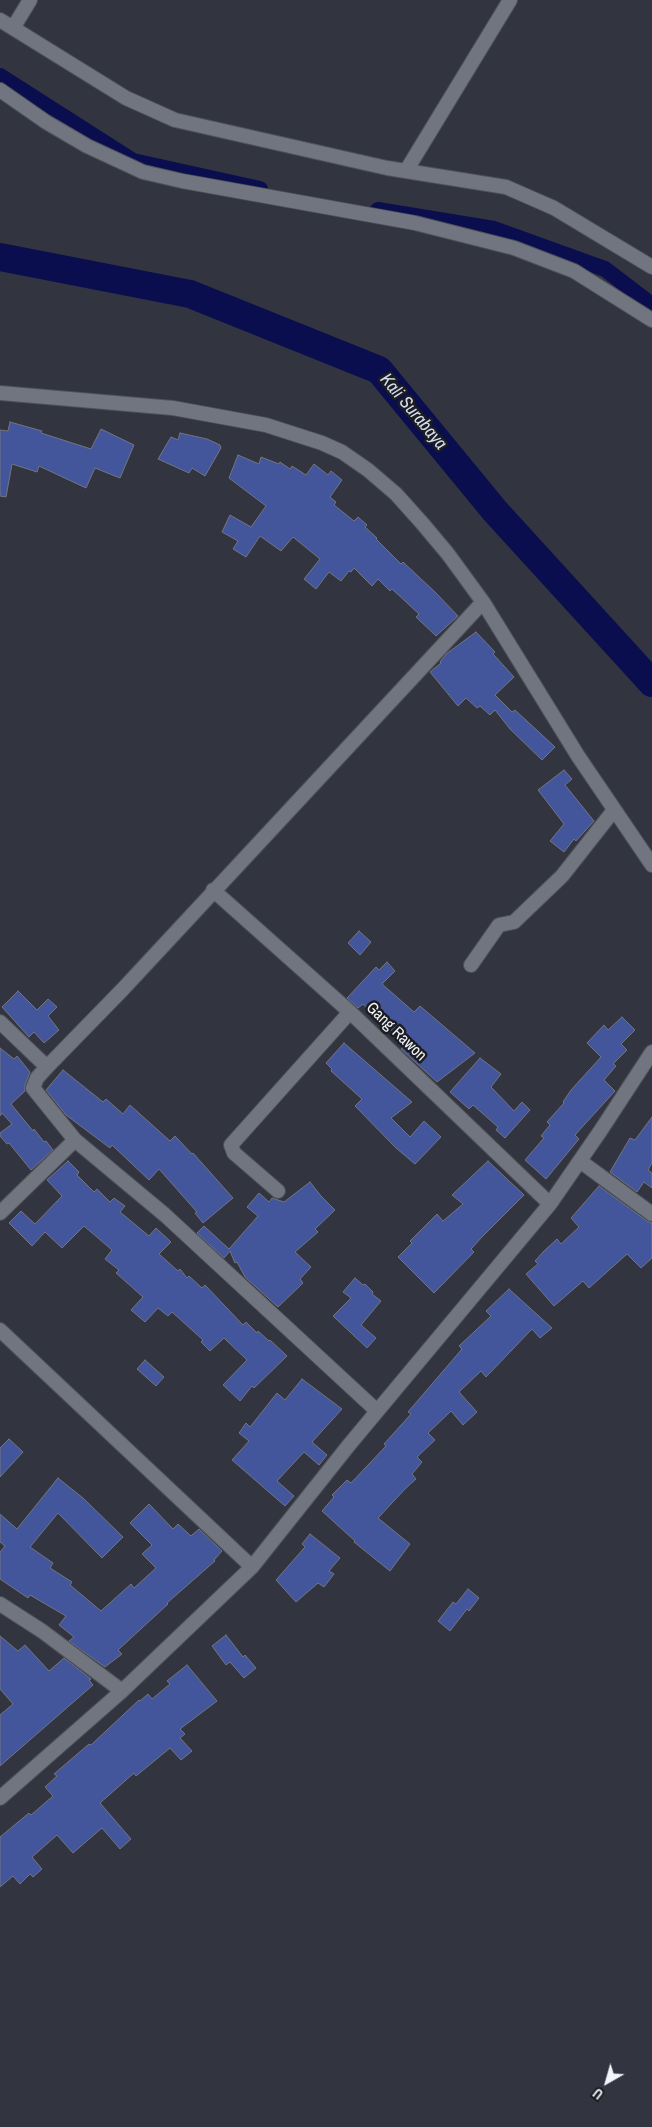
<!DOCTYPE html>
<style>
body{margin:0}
#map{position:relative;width:652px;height:2127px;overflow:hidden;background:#32353f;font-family:"Archivo Narrow",sans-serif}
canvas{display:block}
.north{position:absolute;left:582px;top:2057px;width:50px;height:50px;-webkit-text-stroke:4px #1b1d21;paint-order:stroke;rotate:218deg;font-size:14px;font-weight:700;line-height:20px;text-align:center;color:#f2f5fb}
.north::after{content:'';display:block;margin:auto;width:18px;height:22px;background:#f2f5fb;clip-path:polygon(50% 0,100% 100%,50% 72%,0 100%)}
</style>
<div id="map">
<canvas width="652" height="2127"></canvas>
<div class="north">U</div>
</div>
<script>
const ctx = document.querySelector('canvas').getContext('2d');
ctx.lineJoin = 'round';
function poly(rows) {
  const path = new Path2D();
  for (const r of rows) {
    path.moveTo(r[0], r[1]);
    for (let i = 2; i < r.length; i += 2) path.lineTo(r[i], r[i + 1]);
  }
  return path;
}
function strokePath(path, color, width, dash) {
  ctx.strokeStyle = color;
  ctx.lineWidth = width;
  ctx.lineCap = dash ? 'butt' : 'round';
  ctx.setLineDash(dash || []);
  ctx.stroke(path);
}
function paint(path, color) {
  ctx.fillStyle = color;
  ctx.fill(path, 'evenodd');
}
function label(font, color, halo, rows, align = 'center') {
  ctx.font = font + ' "Archivo Narrow",sans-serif';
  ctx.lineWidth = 5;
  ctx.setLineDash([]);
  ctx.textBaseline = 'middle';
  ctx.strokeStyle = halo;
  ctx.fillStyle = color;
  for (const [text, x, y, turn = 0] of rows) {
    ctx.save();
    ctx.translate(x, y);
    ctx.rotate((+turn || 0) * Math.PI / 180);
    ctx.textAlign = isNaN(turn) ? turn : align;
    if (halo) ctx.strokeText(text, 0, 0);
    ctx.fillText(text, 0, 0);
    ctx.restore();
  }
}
strokePath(poly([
 [0,76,133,161,260,189],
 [378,210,494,229,605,269,652,305]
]), '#0b0e4e', 16);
strokePath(poly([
 [0,257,190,294,379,370,495,511,652,683]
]), '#0b0e4e', 28);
const building = poly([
 [10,422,42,431,41,433,91,449,101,429,134,445,120,478,95,468,86,488,39,466,37,472,12,464,6,497,0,496,0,430,8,431,10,422],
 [180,433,207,439,220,445,221,448,205,476,192,468,189,473,158,459,171,437,178,440,180,433],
 [238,455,259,464,261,457,279,464,280,462,290,469,292,466,306,475,314,464,328,475,331,471,342,480,330,497,336,502,334,505,354,521,358,517,367,525,365,527,377,538,376,539,401,564,403,562,435,592,458,616,436,636,416,617,419,614,392,589,390,591,378,579,372,586,354,568,351,572,349,571,341,581,329,572,316,589,304,579,320,559,293,537,281,551,260,536,246,557,233,549,238,541,222,532,230,515,251,527,266,506,229,478,238,455],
 [476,632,495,652,493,654,514,677,495,695,512,712,515,710,555,747,542,760,510,729,495,710,490,715,480,706,477,708,466,698,458,706,430,672,441,663,440,662,446,654,476,632],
 [564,770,572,779,565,785,594,821,576,841,574,839,564,852,550,841,564,824,538,790,564,770],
 [359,931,371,942,360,955,348,943,359,931],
 [387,962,395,971,382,984,414,1012,420,1006,475,1053,437,1082,401,1049,403,1047,363,1004,358,1008,347,998,376,967,379,970,387,962],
 [18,991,37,1010,48,999,57,1007,48,1016,59,1030,44,1043,34,1032,29,1037,2,1007,18,991],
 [622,1017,635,1030,621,1044,627,1050,613,1064,616,1066,604,1080,615,1091,575,1135,579,1139,546,1179,525,1160,544,1138,541,1136,550,1125,547,1122,564,1103,563,1102,571,1090,601,1057,587,1043,604,1025,608,1030,622,1017],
 [344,1043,412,1102,391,1118,410,1137,424,1121,441,1137,415,1164,396,1148,355,1106,362,1099,331,1071,332,1069,326,1063,344,1043],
 [0,1048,14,1059,17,1056,30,1072,25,1085,25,1091,11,1104,33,1131,34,1129,44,1142,46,1141,53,1150,31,1170,9,1143,7,1144,0,1136,0,1133,12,1124,2,1113,0,1116,0,1048],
 [480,1058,501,1074,491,1087,514,1111,522,1102,530,1110,505,1138,496,1130,498,1127,473,1105,469,1109,450,1092,480,1058],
 [63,1070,103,1102,106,1099,123,1114,130,1105,170,1141,175,1136,192,1154,193,1153,233,1198,203,1223,195,1213,197,1212,159,1169,149,1180,112,1145,110,1148,66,1115,46,1090,63,1070],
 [652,1117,652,1163,648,1170,652,1173,652,1188,644,1182,637,1192,610,1172,630,1138,635,1140,652,1117],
 [68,1161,79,1172,77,1175,94,1192,97,1189,110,1202,114,1198,125,1206,120,1212,149,1236,156,1228,171,1242,159,1254,178,1271,180,1269,187,1278,189,1276,202,1288,205,1285,243,1325,246,1322,257,1333,258,1331,269,1341,270,1340,287,1356,254,1388,252,1386,240,1401,223,1385,247,1360,224,1338,210,1351,201,1342,203,1340,172,1312,168,1316,158,1308,145,1322,131,1310,143,1297,116,1273,119,1270,105,1259,112,1250,84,1226,62,1248,45,1232,32,1246,9,1223,21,1211,35,1224,62,1196,47,1180,68,1161],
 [488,1161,524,1195,482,1237,471,1249,474,1252,434,1293,398,1257,412,1243,410,1241,437,1214,443,1221,463,1204,452,1195,488,1161],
 [310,1182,321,1196,335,1210,315,1229,318,1232,295,1252,311,1267,300,1279,303,1283,278,1307,245,1277,237,1262,235,1263,230,1251,224,1258,197,1233,204,1226,229,1249,258,1216,247,1207,259,1193,269,1202,272,1198,284,1202,310,1182],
 [599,1186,647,1221,652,1223,652,1258,641,1268,627,1254,589,1288,583,1281,554,1306,526,1274,538,1264,535,1261,544,1251,557,1239,561,1244,579,1227,571,1218,599,1186],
 [355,1278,363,1285,365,1284,373,1292,372,1294,381,1301,361,1325,376,1338,367,1348,333,1316,351,1298,343,1292,355,1278],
 [509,1289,552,1328,540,1338,532,1329,486,1377,481,1371,459,1392,477,1412,463,1425,451,1411,428,1433,435,1440,417,1457,422,1462,412,1474,416,1479,406,1488,378,1518,410,1544,390,1571,354,1542,355,1541,322,1511,334,1497,332,1495,347,1480,351,1483,386,1446,384,1444,411,1414,408,1412,462,1349,459,1346,491,1316,486,1311,509,1289],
 [145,1360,164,1377,156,1386,137,1369,145,1360],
 [302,1379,342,1409,312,1442,327,1455,319,1465,304,1452,277,1481,294,1496,285,1506,232,1460,249,1441,239,1433,246,1423,250,1427,277,1393,285,1400,302,1379],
 [9,1439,23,1452,0,1477,0,1448,9,1439],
 [58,1478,83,1498,123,1537,102,1558,58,1513,30,1547,53,1563,50,1568,72,1582,70,1585,101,1611,131,1584,134,1588,156,1568,142,1554,152,1545,130,1523,149,1504,173,1529,178,1524,191,1536,199,1529,222,1551,214,1560,215,1561,167,1603,168,1604,118,1650,122,1654,105,1667,69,1641,74,1637,59,1625,66,1616,30,1595,28,1598,0,1579,0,1552,5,1546,0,1542,0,1514,17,1529,58,1478],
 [310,1534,340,1558,329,1571,334,1574,324,1587,318,1583,296,1602,276,1580,305,1547,302,1544,310,1534],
 [468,1589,479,1598,469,1611,467,1609,450,1631,438,1621,453,1602,456,1604,468,1589],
 [226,1635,243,1657,245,1655,256,1668,244,1678,230,1662,226,1665,212,1646,226,1635],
 [0,1636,18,1651,25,1645,49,1671,64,1658,91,1679,89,1680,93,1685,0,1766,0,1715,13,1704,0,1689,0,1636],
 [187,1665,217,1701,180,1729,185,1734,180,1738,192,1751,181,1760,170,1748,136,1776,134,1773,100,1803,131,1839,120,1849,102,1828,73,1853,57,1835,32,1857,42,1869,33,1877,30,1874,20,1884,13,1876,0,1887,0,1837,29,1813,31,1815,53,1796,45,1787,57,1776,54,1774,89,1744,91,1745,139,1700,140,1701,148,1694,152,1699,170,1684,167,1681,187,1665]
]);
paint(building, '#44569b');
strokePath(building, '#727581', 1);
const minor = poly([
 [0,20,126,98,175,120,387,168,506,187,554,208,652,267],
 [13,28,30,0],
 [0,90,46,122,87,146,143,172,182,181,415,223,514,248,574,271,652,320],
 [406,171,510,0],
 [0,393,173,408,266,425,322,443,342,452,368,470,396,494,422,523,448,554,483,602,578,756,652,865],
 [213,890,350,1012,550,1204],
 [471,965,499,925,514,922,562,876,614,810],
 [0,1022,47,1067],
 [580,1161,652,1214],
 [278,1191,234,1153,231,1145,350,1012],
 [0,1213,75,1140],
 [0,1330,252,1567],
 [377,1411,165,1215,75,1140,33,1088,37,1078,47,1067,123,989,483,602],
 [0,1604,42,1631,122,1691],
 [0,1798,122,1691,252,1567,349,1445,550,1204,601,1130,652,1052]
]);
strokePath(minor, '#4e5159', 16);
strokePath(minor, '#717580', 14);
label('16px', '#f2f5fb', '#1b1d21', [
 ["Gang Rawon",396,1032,44]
]);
label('italic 18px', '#d5dcf0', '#1b1d21', [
 ["Kali Surabaya",413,412,50]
]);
</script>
